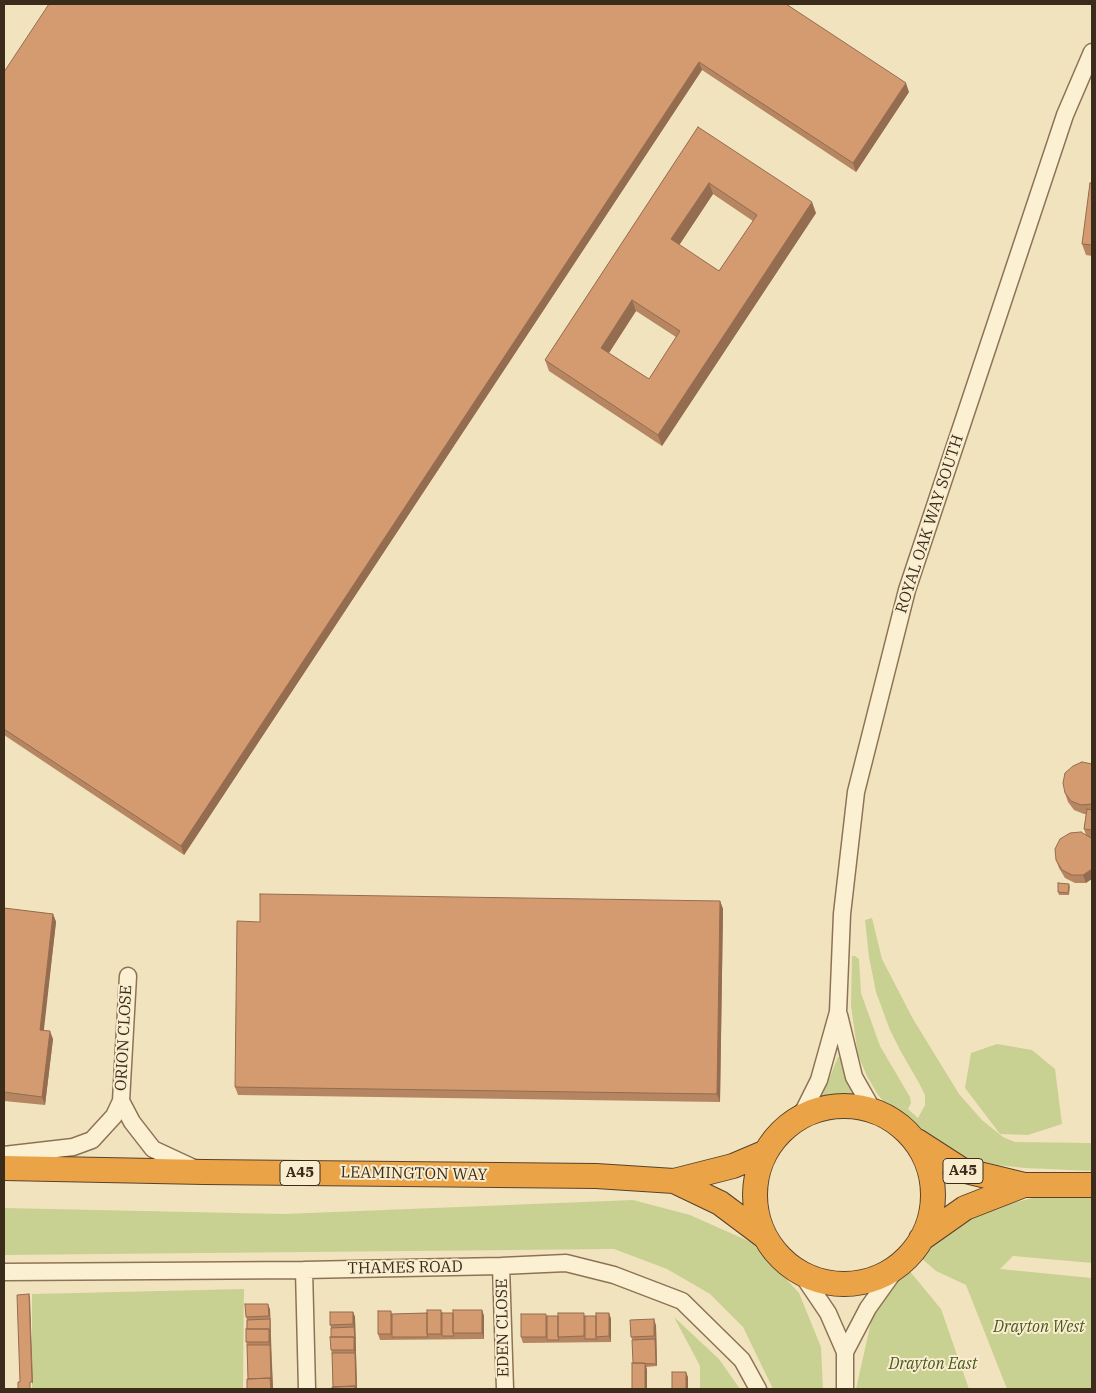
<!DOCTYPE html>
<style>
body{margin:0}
#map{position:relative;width:1096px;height:1393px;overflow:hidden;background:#f2e3bf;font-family:"IBM Plex Serif",serif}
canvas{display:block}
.frame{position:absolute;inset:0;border:5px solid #3b2b1b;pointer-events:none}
</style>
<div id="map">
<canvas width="1096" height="1393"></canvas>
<div class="frame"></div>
</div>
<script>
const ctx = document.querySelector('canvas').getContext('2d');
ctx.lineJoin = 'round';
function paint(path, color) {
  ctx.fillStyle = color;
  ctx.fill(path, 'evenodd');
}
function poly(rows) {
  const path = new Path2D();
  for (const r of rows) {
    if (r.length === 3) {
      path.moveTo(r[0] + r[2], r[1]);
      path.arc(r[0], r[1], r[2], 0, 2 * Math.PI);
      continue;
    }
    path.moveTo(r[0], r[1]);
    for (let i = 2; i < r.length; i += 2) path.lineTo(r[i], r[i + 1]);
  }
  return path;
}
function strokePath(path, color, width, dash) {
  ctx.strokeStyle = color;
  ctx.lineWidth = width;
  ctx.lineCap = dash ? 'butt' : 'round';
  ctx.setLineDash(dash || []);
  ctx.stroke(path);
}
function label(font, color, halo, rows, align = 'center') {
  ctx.font = font + ' "IBM Plex Serif",serif';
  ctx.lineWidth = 4;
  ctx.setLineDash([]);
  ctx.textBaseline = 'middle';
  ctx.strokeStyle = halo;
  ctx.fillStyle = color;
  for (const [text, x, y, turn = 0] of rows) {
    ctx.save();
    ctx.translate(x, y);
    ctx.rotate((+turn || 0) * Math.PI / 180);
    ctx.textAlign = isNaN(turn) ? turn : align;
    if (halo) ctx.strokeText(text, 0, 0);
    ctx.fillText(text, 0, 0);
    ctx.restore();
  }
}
paint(poly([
 [872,918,882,959,913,1019,959,1094,982,1120,1003,1137,1015,1142,1092,1143,1092,1171,1025,1168,997,1165,968,1158,939,1146,902,1120,891,1110,878,1095,867,1076,858,1055,851,1006,852,956,855,956,859,959,861,993,880,1046,910,1097,911,1103,908,1109,918,1118,925,1105,925,1095,919,1083,900,1050,890,1030,876,992,869,957,865,920],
 [997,1044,1032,1050,1055,1069,1062,1124,1028,1135,1000,1134,965,1088,971,1053],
 [838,1057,840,1057,848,1083,858,1102,841,1101,822,1103,820,1101],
 [1045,1195,1092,1195,1092,1263,1013,1256,1000,1269,1092,1278,1092,1389,1007,1389,966,1285,936,1271,920,1257,935,1240,988,1209],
 [633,1200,690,1215,753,1243,799,1293,821,1347,823,1389,773,1389,743,1327,710,1294,667,1269,614,1249,4,1255,4,1208,284,1214],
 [908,1269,941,1309,969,1389,856,1389,873,1313],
 [244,1289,243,1389,32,1389,32,1294],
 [674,1317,719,1359,740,1389,700,1389,700,1366]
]), '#c9d192');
const minor = poly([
 [839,1015,854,1077,874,1112],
 [121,1101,132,1122,153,1149,196,1169],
 [800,1118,819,1080,838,1012,842,914,856,792,907,590,1065,115,1092,52],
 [4,1155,73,1147,92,1140,114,1116,121,1101,128,976],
 [501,1266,505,1389],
 [304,1270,307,1389],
 [799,1270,828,1313,845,1352,845,1389],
 [4,1272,304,1270,501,1266,566,1263,614,1275,682,1301,742,1360,758,1389],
 [845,1352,868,1308,898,1266]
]);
const highway = poly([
 [844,1195,89],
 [917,1141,962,1170,1024,1185,1092,1185],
 [4,1168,204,1172,596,1176,674,1181,733,1166,766,1152],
 [674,1181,720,1203,764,1236],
 [921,1239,965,1208,1024,1185]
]);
strokePath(minor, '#8d7355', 19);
strokePath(highway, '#5a412a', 26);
strokePath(minor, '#fcf0d3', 16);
strokePath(highway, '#eaa447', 24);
paint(poly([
 [786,4,909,92,856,172,702,70,184,855,4,735,4,72],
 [698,127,816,213,662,446,549,371,545,360],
 [713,194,753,221,719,271,679,245],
 [636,311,676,337,649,379,609,353],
 [1092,183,1092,256,1086,255,1082,244],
 [1092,764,1092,838,1086,883,1075,883,1065,878,1059,868,1056,860,1086,835,1084,829,1086,814,1084,814,1074,810,1068,802,1065,793],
 [1069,884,1070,887,1069,895,1059,895,1058,892],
 [720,901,723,909,720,1102,238,1095,235,1087,260,922],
 [4,908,53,914,56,922,43,1030,53,1039,45,1105,4,1101],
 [270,1309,273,1389,247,1389,248,1379,247,1345,246,1342,247,1320,246,1317],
 [441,1310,442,1313,453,1313,482,1310,484,1316,484,1339,380,1340,378,1334,391,1311,392,1314,427,1313],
 [353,1312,355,1317,357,1389,333,1387,332,1353,331,1350,331,1328,330,1325],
 [609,1313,611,1319,611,1342,523,1343,521,1337,547,1316,596,1316],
 [656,1325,657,1366,646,1367,647,1369,631,1337]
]), '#b68561');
paint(poly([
 [699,62,702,70,184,855,181,846],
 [906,83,909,92,856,172,853,163],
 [709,183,713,194,676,250,671,239],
 [812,202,816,213,662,446,658,435],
 [632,300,636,311,605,359,601,348],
 [1092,869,1092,879,1086,883,1083,875],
 [720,901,723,909,720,1102,717,1094],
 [53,914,56,922,43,1038,40,1030],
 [50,1031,53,1039,45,1105,42,1097],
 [29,1294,30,1297,33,1384,32,1382],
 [268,1304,270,1309,271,1348,269,1342,270,1319,269,1316],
 [482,1310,484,1316,484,1339,482,1333],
 [353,1312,355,1317,357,1389,355,1389,355,1353,354,1350,354,1327,353,1324],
 [609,1313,611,1319,611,1342,609,1336],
 [654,1319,656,1325,657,1366,656,1364],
 [270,1345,271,1348,273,1389,271,1389],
 [645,1363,647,1369,647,1389,645,1389],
 [686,1372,688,1377,688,1389,686,1389]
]), '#946c4f');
const building = poly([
 [49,4,786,4,906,83,853,163,699,62,181,846,4,729,4,72,49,4],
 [698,127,812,202,658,435,545,360,698,127],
 [709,183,757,215,719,271,671,239,709,183],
 [632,300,680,331,649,379,601,348,632,300],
 [1090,183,1092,183,1092,245,1082,244,1090,183],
 [1082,762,1092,764,1092,804,1081,805,1071,801,1065,793,1063,783,1065,773,1073,766,1082,762],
 [1087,809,1092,810,1092,830,1084,829,1087,809],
 [1081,832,1091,838,1092,839,1092,869,1083,875,1072,875,1062,870,1056,860,1055,849,1060,839,1070,833,1081,832],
 [1058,883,1069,884,1068,893,1058,892,1058,883],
 [260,894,720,901,717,1094,235,1087,237,921,260,922,260,894],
 [4,908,53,914,40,1030,50,1031,42,1097,4,1092,4,908],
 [29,1294,32,1382,30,1382,30,1389,18,1389,18,1382,20,1382,17,1295,29,1294],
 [245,1304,268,1304,269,1316,246,1317,245,1304],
 [427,1310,441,1310,441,1334,427,1334,427,1310],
 [453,1310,482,1310,482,1333,453,1333,453,1310],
 [378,1311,391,1311,391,1334,378,1334,378,1311],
 [330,1312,353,1312,353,1324,330,1325,330,1312],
 [427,1313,427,1334,428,1337,392,1337,392,1314,427,1313],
 [442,1313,453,1313,453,1333,454,1336,442,1336,442,1313],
 [558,1313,584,1313,584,1336,558,1337,558,1313],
 [596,1313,609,1313,609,1336,596,1337,596,1313],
 [521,1314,546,1314,546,1337,521,1337,521,1314],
 [547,1316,558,1316,558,1337,559,1340,547,1340,547,1316],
 [585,1316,596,1316,596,1337,597,1339,585,1339,585,1316],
 [270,1319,270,1332,269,1329,247,1329,247,1320,270,1319],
 [654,1319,654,1336,631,1337,630,1320,654,1319],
 [354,1327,355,1339,354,1337,331,1337,331,1328,354,1327],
 [246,1329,269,1329,269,1342,246,1342,246,1329],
 [330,1337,354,1337,354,1350,331,1350,330,1337],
 [655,1339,656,1364,633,1363,632,1340,655,1339],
 [247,1345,270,1345,271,1381,270,1378,248,1379,247,1345],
 [332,1353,355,1353,356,1389,355,1386,333,1387,332,1353],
 [632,1363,645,1363,645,1389,632,1389,632,1363],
 [672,1372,686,1372,686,1389,672,1389,672,1372],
 [270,1378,271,1389,247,1389,247,1379,270,1378],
 [355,1386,355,1389,332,1389,332,1387,355,1386]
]);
paint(building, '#d49b71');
strokePath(building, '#946c4f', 1);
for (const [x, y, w] of [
 [963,1171,40],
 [300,1173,40]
]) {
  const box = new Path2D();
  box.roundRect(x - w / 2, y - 12.5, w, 25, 4);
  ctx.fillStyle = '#f9edcf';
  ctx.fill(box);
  strokePath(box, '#3b2b1b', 1);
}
label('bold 15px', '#3b2b1b', null, [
 ["A45",963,1171],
 ["A45",300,1173]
]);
label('16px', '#3b2b1b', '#f9edcf', [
 ["ROYAL OAK WAY SOUTH",930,524,-72],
 ["ORION CLOSE",124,1038,-87],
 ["LEAMINGTON WAY",414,1174,1],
 ["THAMES ROAD",405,1268,-1],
 ["EDEN CLOSE",503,1328,-91]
]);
label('italic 16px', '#4a5920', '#f9edcf', [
 ["Drayton West",1039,1327],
 ["Drayton East",933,1364]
]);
</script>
